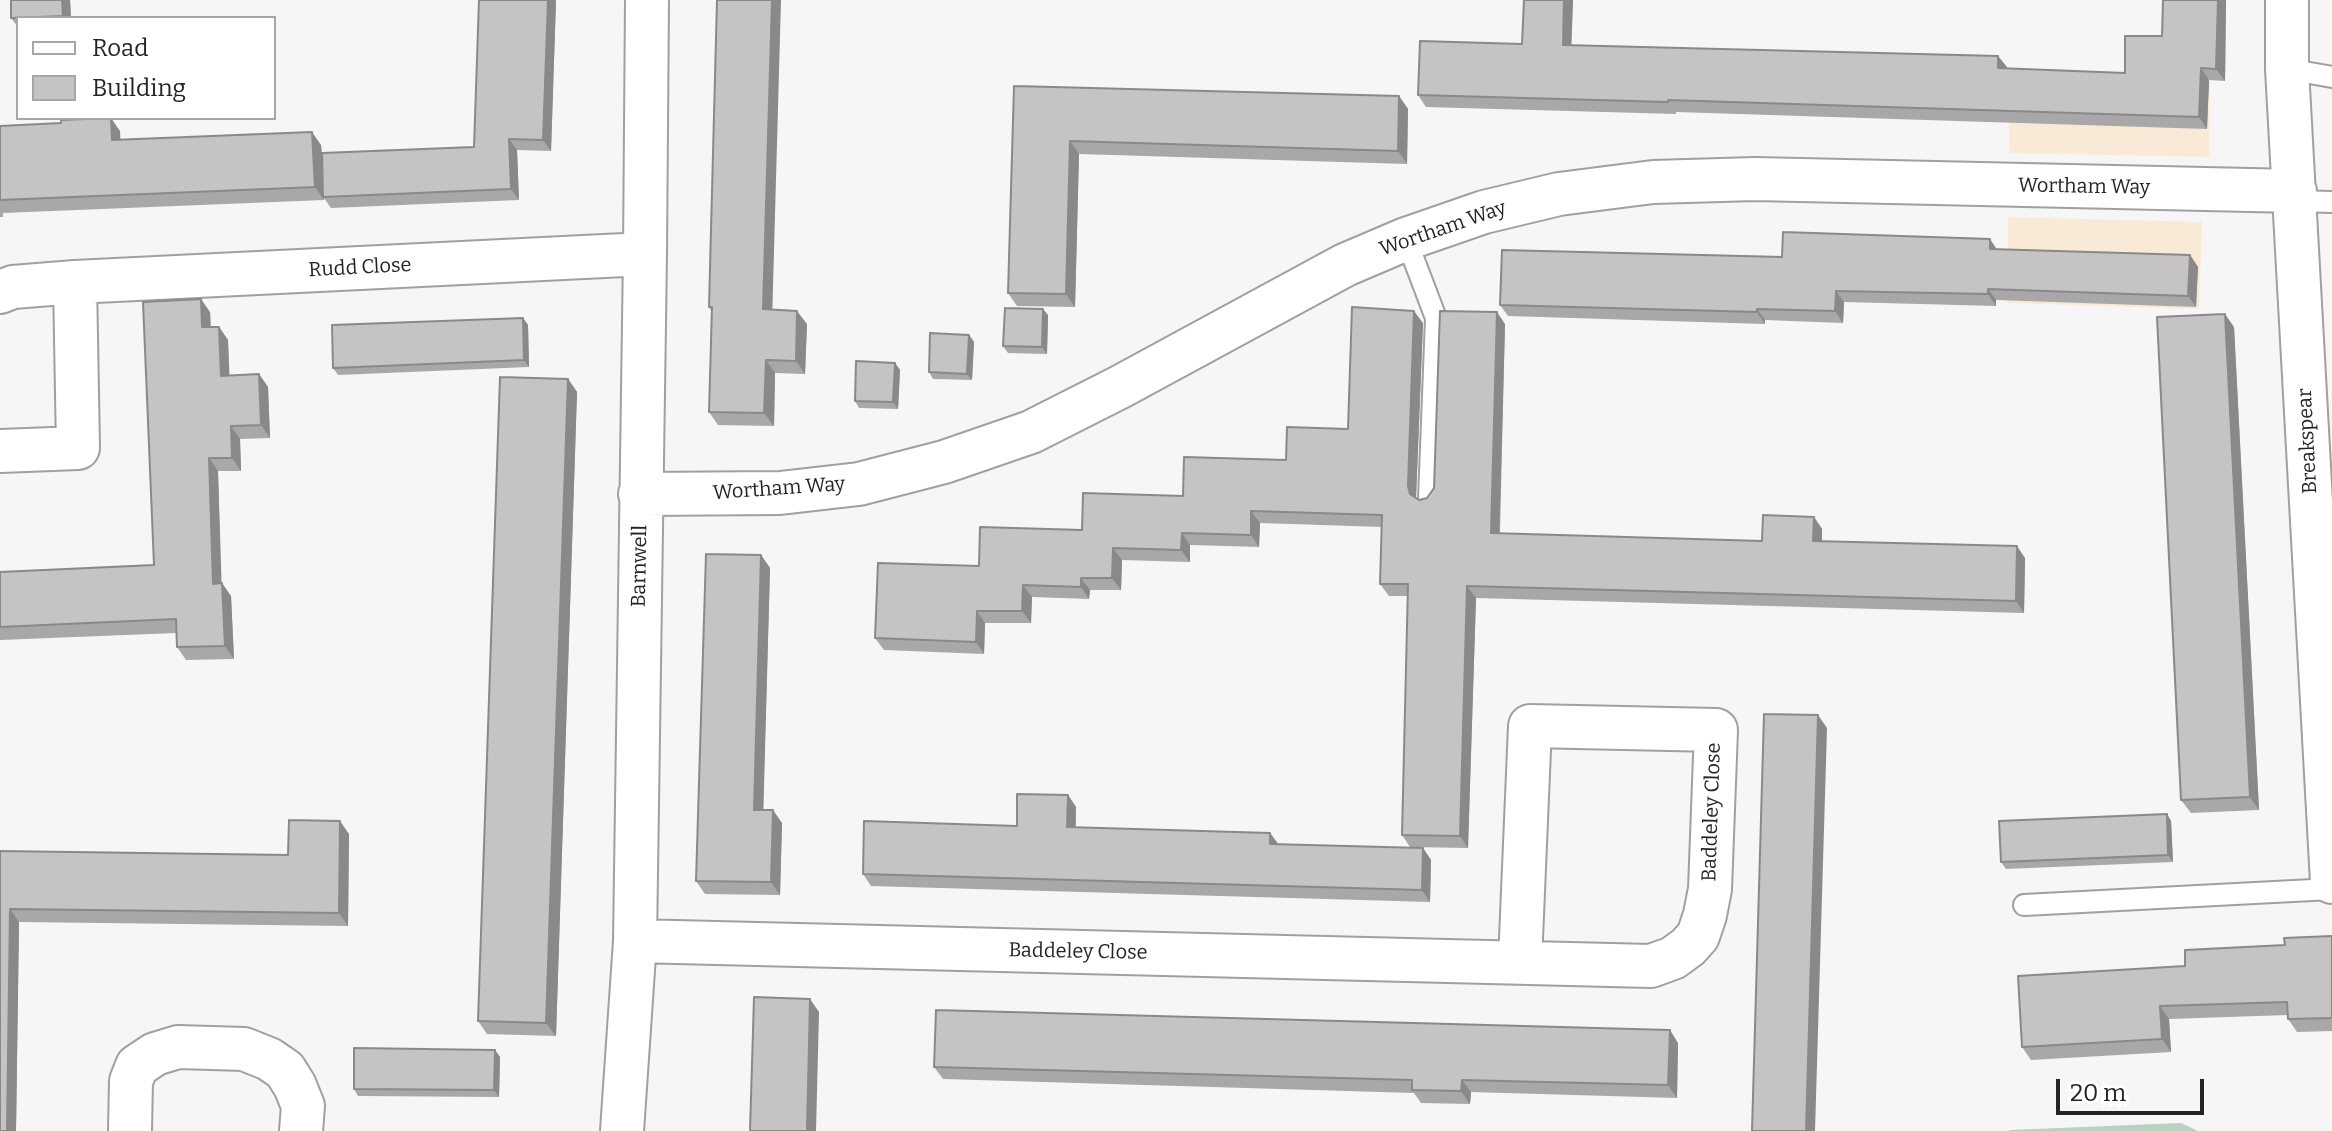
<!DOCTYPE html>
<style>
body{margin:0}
#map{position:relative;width:2332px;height:1131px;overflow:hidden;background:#f6f6f7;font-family:Bitter,serif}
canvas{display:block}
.legend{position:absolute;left:16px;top:16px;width:260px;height:104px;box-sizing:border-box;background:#fff;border:2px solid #a7a7a8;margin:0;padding:10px 14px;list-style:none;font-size:24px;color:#242425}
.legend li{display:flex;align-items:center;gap:16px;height:40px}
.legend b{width:40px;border:2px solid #a7a7a8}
.scale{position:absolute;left:2056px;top:1079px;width:148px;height:36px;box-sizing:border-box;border:4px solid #242425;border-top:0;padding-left:10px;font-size:24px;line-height:28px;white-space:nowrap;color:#242425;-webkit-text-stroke:6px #fff;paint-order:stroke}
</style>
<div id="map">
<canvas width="2332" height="1131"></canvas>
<ul class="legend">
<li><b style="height:10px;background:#fff"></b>Road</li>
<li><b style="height:22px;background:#c5c3c4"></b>Building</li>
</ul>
<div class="scale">20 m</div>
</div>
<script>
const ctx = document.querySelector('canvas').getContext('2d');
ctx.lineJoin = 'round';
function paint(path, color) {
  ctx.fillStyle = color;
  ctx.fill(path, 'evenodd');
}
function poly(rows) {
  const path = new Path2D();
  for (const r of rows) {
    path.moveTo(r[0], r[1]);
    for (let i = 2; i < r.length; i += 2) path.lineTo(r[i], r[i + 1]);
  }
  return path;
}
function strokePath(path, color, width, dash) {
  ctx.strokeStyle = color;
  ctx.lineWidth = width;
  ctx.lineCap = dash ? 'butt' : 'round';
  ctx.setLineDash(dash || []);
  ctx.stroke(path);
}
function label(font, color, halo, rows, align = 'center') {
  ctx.font = font + ' Bitter,serif';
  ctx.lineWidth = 7;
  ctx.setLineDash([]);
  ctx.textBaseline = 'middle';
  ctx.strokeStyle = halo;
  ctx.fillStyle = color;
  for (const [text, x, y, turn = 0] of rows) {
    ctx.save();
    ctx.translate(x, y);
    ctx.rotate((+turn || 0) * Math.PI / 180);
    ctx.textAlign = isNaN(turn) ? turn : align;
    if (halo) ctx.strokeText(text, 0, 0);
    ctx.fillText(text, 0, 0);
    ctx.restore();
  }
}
paint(poly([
 [2010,76,2210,82,2209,157,2009,153],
 [2008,217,2202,222,2199,309,2007,303]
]), '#f9ead7');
paint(poly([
 [2181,1123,2198,1131,2008,1131,2010,1130]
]), '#b7d2bf');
const lane = poly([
 [2287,69,2332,77],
 [2295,201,2332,202],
 [1406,239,1436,318,1429,499],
 [2024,905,2332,889]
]);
const street = poly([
 [2287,0,2287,69,2332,882],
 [0,292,13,287,75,282,645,254],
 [0,451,78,448,75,282],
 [640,494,780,493,859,484,944,462,1031,432,1120,387,1345,265,1406,239,1484,212,1559,194,1653,182,1755,179,2295,191],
 [635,941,1651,966,1673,958,1688,947,1698,936,1705,915,1710,889,1716,730,1530,726,1520,962],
 [130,1131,131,1081,137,1066,155,1054,178,1047,244,1049,269,1059,285,1070,295,1086,303,1106,301,1131],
 [622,1131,635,941,645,254,647,0]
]);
strokePath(lane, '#a0a0a1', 24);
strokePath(street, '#a0a0a1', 46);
strokePath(lane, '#fff', 20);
strokePath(street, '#fff', 42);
paint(poly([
 [11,0,70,0,71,18,18,18,18,27,11,18],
 [479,0,556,0,551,151,517,150,519,200,331,208,324,198,324,200,3,213,3,217,0,217,0,126,120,131,120,139,321,145,322,153,474,147],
 [1573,0,1571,45,1998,56,2007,68,2125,73,2162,36,2226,0,2225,81,2209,80,2207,129,1676,112,1676,114,1426,107,1418,95,1522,44],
 [1014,86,1399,96,1408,109,1407,164,1079,154,1075,307,1017,306,1008,293],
 [1997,249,2190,255,2198,267,2196,307,1996,300,1996,306,1844,302,1843,323,1765,320,1765,324,1508,316,1500,305,1782,257],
 [709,307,773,309,807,324,805,374,775,373,774,426,718,425,709,412,712,312],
 [210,312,211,327,219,327,228,340,229,375,259,374,268,387,270,438,240,439,241,471,218,471,221,583,231,596,234,659,186,660,177,647,176,633,0,640,0,572,154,565],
 [1048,315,1047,354,1008,353,1003,346],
 [523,318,528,325,529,367,338,375,333,368],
 [1423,323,1416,498,1419,500,1427,498,1434,488,1505,324,1500,533,1762,541,1814,517,1822,529,1822,541,2025,558,2024,613,1476,598,1468,848,1410,847,1402,835,1408,596,1389,596,1380,584,1382,527,1260,523,1259,547,1190,545,1190,562,1122,560,1121,590,1090,590,1089,599,1032,597,1031,623,985,623,984,654,884,650,875,638,979,566,1286,460,1348,429],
 [2234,327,2259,810,2191,813,2181,800],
 [969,335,974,342,972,380,933,379,929,372],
 [895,363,900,370,898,409,859,408,855,401],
 [568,379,577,392,556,1036,487,1034,478,1021],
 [761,555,770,568,763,810,782,823,780,895,705,894,696,881],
 [1068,795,1076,807,1076,827,1270,833,1278,844,1423,848,1431,860,1430,902,871,886,863,874,1017,826],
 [2167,814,2171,821,2173,862,2006,869,2001,862],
 [349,834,348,926,19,922,16,1131,0,1131,0,851,288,855],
 [2332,936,2332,1031,2297,1032,2288,1019,2288,1015,2169,1019,2171,1052,2031,1060,2022,1047,2185,966],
 [1678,1043,1677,1098,1471,1092,1470,1104,1421,1103,1414,1093,943,1079,934,1067],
 [495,1050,500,1057,499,1097,358,1096,354,1089]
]), '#a9a8a9');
paint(poly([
 [62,0,70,0,71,18,64,18,63,16],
 [548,0,556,0,551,151,543,140],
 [772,0,781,0,772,322,763,309],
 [1564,0,1573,0,1571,57,1563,45],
 [2218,0,2226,0,2225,81,2216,69],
 [1998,56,2007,67,2006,80,1998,68],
 [2201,68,2209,80,2207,129,2199,117],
 [1399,96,1408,109,1407,164,1398,151],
 [111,118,120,131,121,153,112,140],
 [312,132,321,145,324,200,315,187],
 [509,139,517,150,519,200,511,189],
 [1070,141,1079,154,1075,307,1066,294],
 [1990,239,1998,251,1990,249],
 [2190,255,2198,267,2196,307,2188,296],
 [1988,289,1996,300,1996,306,1988,294],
 [1836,291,1844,302,1843,323,1835,311],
 [201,299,210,312,211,340,202,327],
 [1043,309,1048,315,1047,354,1042,347],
 [1757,309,1765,320,1765,324,1757,312],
 [797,311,807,324,805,374,796,361],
 [1414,311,1423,323,1416,498,1410,494,1408,486],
 [1497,312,1505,324,1499,545,1491,533],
 [2225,314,2234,327,2259,810,2250,797],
 [523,318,528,325,529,367,524,360],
 [219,327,228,340,230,388,221,376],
 [969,335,974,342,972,380,967,374],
 [766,360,775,373,774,426,764,413],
 [895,363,900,370,898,409,893,402],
 [259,374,268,387,270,438,261,425],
 [568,379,577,392,556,1036,546,1023],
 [231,426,240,439,241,471,232,458],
 [209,458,218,471,222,597,213,584],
 [1251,511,1260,523,1259,547,1251,535],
 [1814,517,1822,529,1822,553,1813,541],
 [1182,533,1190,545,1190,562,1181,550],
 [2017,546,2025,558,2024,613,2016,601],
 [1113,548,1122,560,1121,590,1112,578],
 [761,555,770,568,763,823,754,810],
 [1081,578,1090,590,1089,599,1081,587],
 [222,583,231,596,234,659,225,646],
 [1023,585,1032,597,1031,623,1022,611],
 [1467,586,1476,598,1468,848,1460,836],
 [977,611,985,623,984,654,976,642],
 [1818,715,1827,728,1815,1131,1806,1131],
 [1068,795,1076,807,1075,838,1067,827],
 [773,810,782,823,780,895,771,882],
 [2167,814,2171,821,2173,862,2168,855],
 [340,821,349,834,348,926,339,913],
 [1270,833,1279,845,1270,844],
 [1423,848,1431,860,1430,902,1422,890],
 [10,909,19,922,16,1131,7,1131],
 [810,999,819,1012,816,1131,807,1131],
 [2160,1006,2169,1019,2171,1052,2162,1039],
 [1670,1030,1678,1043,1677,1098,1668,1085],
 [495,1050,500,1057,499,1097,494,1090],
 [1462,1080,1471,1092,1470,1104,1461,1091]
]), '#8a8889');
const building = poly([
 [11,0,62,0,63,16,11,18,11,0],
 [479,0,548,0,543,140,509,139,511,189,323,197,322,153,474,147,479,0],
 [717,0,772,0,763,309,797,311,796,361,766,360,764,413,709,412,712,307,709,307,717,0],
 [1524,0,1564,0,1563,45,1998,56,1998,68,2125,73,2125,36,2162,36,2163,0,2218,0,2216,69,2201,68,2199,117,1668,100,1668,102,1418,95,1420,41,1522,44,1524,0],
 [1014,86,1399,96,1398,151,1070,141,1066,294,1008,293,1014,86],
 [111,118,112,140,312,132,315,187,0,200,0,126,61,123,61,120,111,118],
 [1783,232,1990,239,1990,249,2190,255,2188,296,1988,289,1988,294,1836,291,1835,311,1757,309,1757,312,1500,305,1502,250,1782,257,1783,232],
 [201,299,202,327,219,327,221,376,259,374,261,425,231,426,232,458,209,458,213,584,222,583,225,646,177,647,176,619,0,627,0,572,154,565,143,302,201,299],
 [1352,307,1414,311,1408,486,1410,494,1419,500,1427,498,1434,488,1440,311,1497,312,1491,533,1762,541,1763,515,1814,517,1813,541,2017,546,2016,601,1467,586,1460,836,1402,835,1408,584,1380,584,1382,515,1251,511,1251,535,1182,533,1181,550,1113,548,1112,578,1081,578,1081,587,1023,585,1022,611,977,611,976,642,875,638,878,563,979,566,980,527,1082,530,1083,493,1183,496,1184,457,1286,460,1287,427,1348,429,1352,307],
 [1005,308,1043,309,1042,347,1003,346,1005,308],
 [2225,314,2250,797,2181,800,2157,317,2225,314],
 [523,318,524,360,333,368,332,325,523,318],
 [930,333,969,335,967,374,929,372,930,333],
 [856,361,895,363,893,402,855,401,856,361],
 [500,377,568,379,546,1023,478,1021,500,377],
 [706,554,761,555,754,810,773,810,771,882,696,881,706,554],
 [1764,714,1818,715,1806,1131,1752,1131,1764,714],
 [1017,794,1068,795,1067,827,1270,833,1270,844,1423,848,1422,890,863,874,864,821,1017,826,1017,794],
 [2167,814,2168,855,2001,862,1999,821,2167,814],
 [289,820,340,821,339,913,10,909,7,1131,0,1131,0,851,288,855,289,820],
 [2332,936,2332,1018,2288,1019,2287,1002,2160,1006,2162,1039,2022,1047,2018,976,2185,966,2185,950,2285,945,2284,938,2332,936],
 [754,997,810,999,807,1131,750,1131,754,997],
 [936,1010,1670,1030,1668,1085,1462,1080,1461,1091,1412,1090,1412,1080,934,1067,936,1010],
 [354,1048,495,1050,494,1090,354,1089,354,1048]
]);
paint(building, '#c5c3c4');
strokePath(building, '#8a8889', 2);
label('20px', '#242425', '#fff', [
 ["Wortham Way",2084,187,1],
 ["Wortham Way",1443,229,-19],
 ["Rudd Close",360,268,-3],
 ["Breakspear",2308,441,-93],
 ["Wortham Way",779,489,-4],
 ["Barnwell",640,566,-89],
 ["Baddeley Close",1712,812,-88],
 ["Baddeley Close",1078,952,1]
]);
</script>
